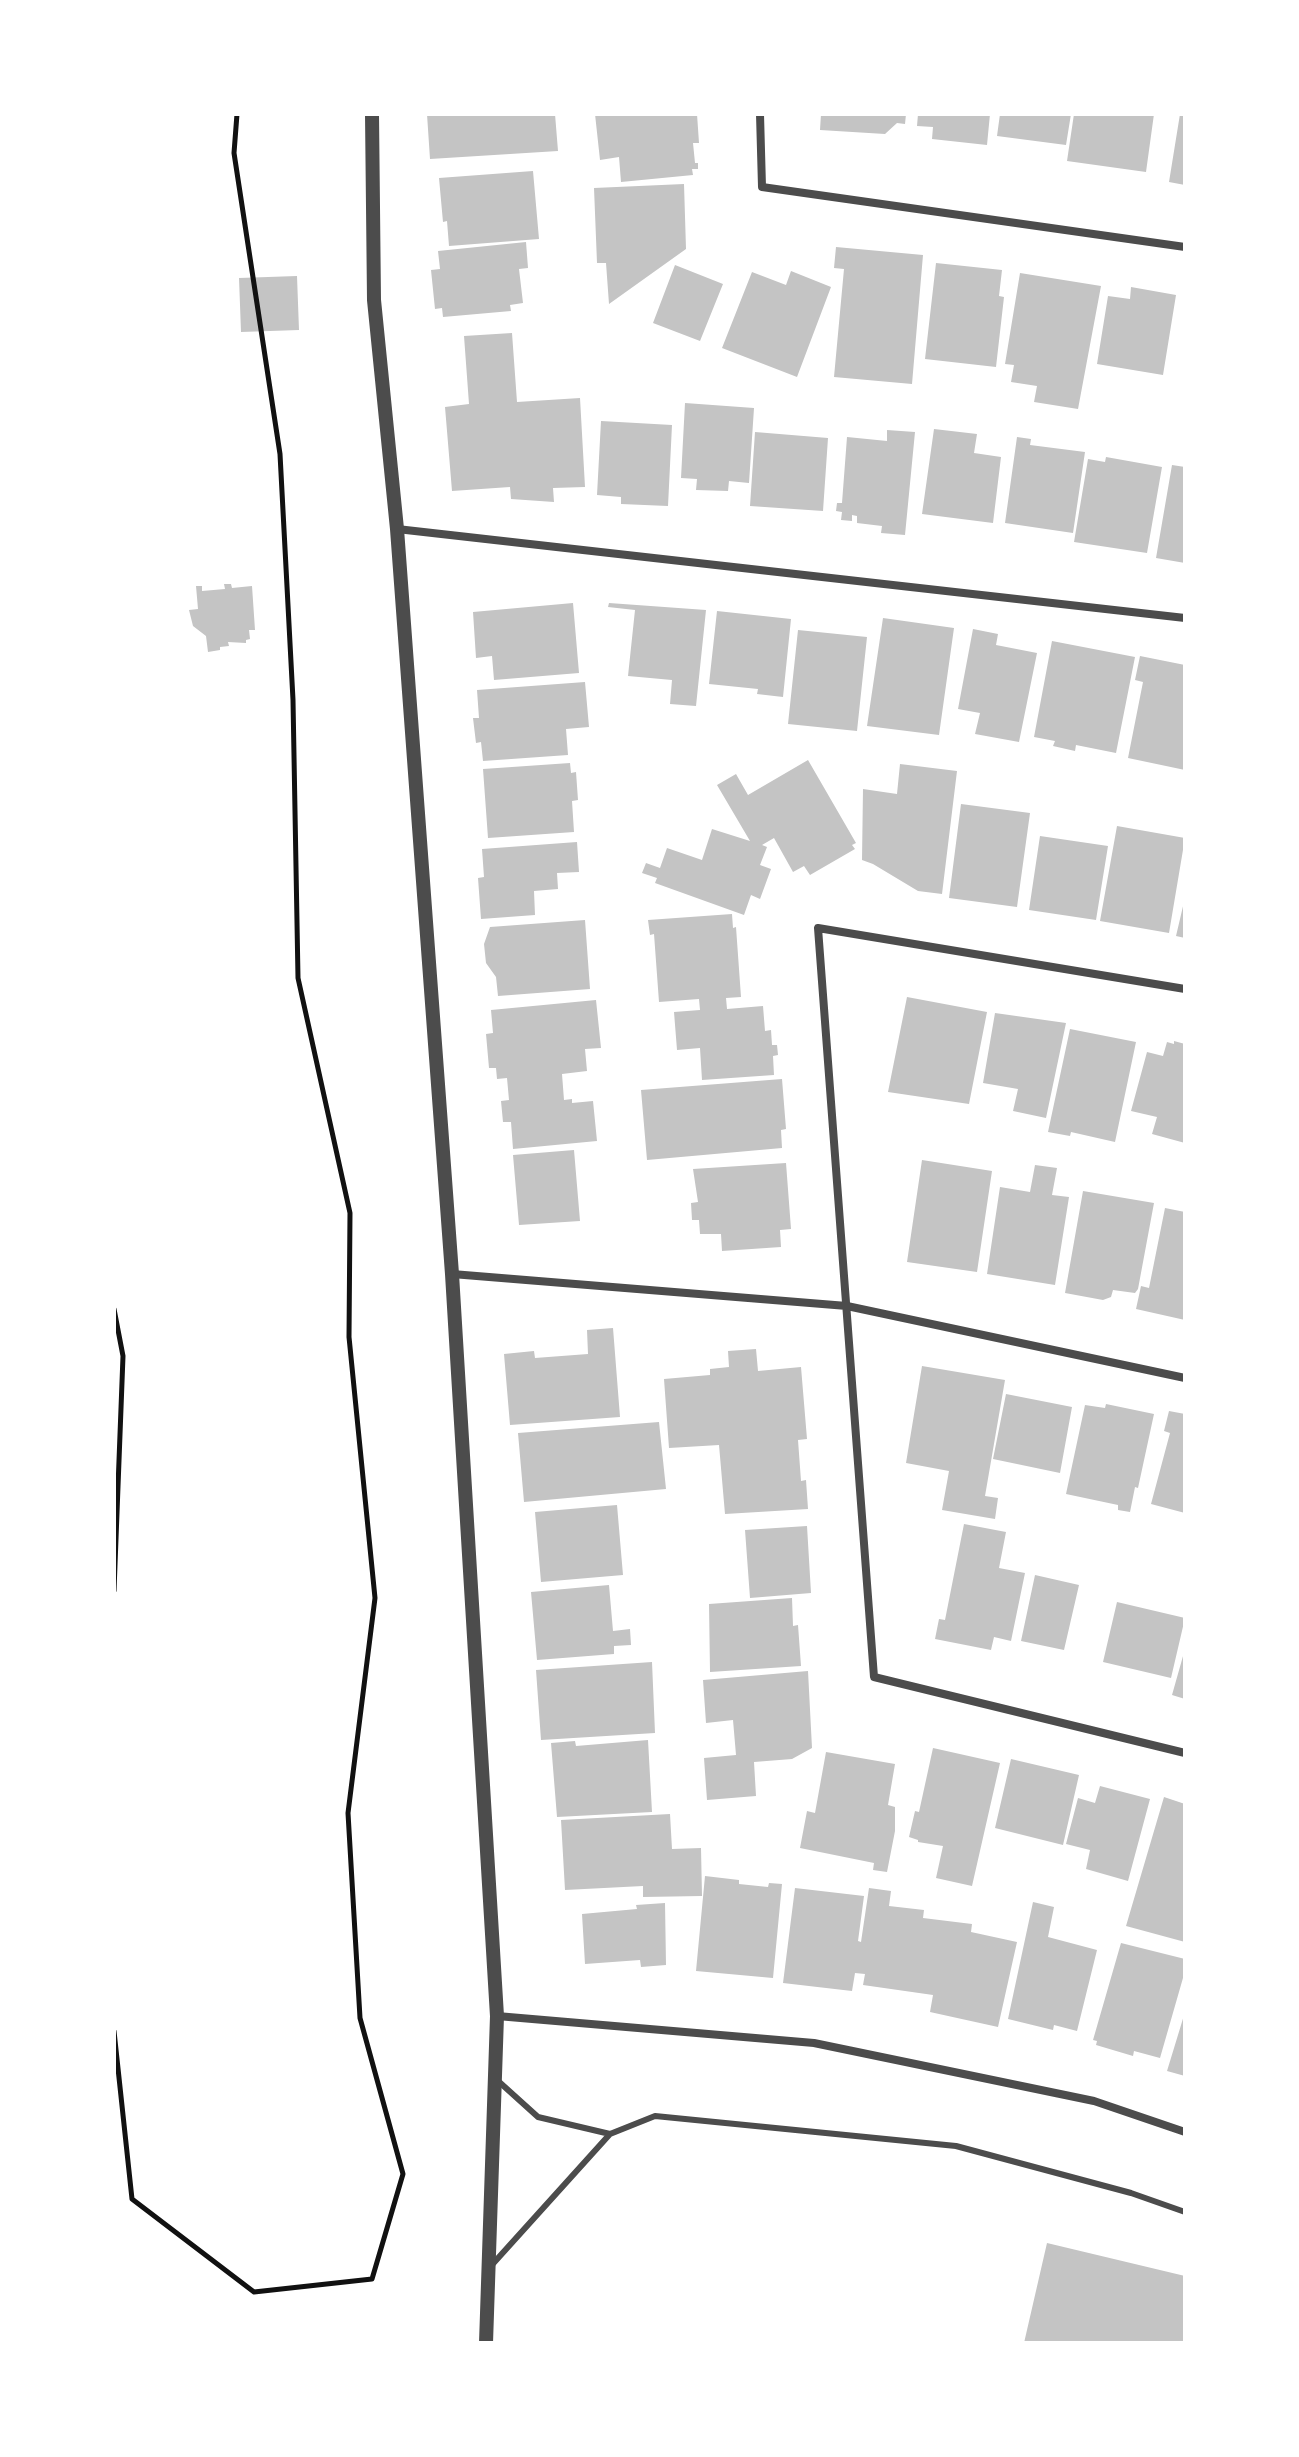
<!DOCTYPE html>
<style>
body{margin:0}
#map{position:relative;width:1299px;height:2457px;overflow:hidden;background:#fff;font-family:Overpass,sans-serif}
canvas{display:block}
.frame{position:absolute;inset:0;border:116px solid #fff;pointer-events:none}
</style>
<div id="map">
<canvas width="1299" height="2457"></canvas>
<div class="frame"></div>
</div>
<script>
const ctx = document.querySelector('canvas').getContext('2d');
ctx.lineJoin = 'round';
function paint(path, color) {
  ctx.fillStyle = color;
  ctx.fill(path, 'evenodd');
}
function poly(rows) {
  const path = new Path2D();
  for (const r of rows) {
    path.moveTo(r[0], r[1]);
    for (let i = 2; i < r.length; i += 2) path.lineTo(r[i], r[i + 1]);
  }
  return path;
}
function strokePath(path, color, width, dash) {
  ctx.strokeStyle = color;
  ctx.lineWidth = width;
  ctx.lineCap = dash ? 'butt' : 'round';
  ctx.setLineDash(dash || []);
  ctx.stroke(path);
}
paint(poly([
 [427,114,555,114,558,151,430,159],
 [595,114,697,114,699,143,693,143,695,163,698,163,698,169,692,169,693,175,621,182,619,157,600,160],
 [821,114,906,114,905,124,897,123,885,134,820,130],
 [918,114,990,114,987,145,932,139,933,127,917,126],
 [1000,114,1071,114,1066,145,997,136],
 [1074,114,1154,114,1146,172,1067,161],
 [1180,114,1185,114,1185,185,1169,182],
 [533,171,539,239,449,246,447,221,443,222,439,178],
 [684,184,686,249,609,304,606,263,597,263,594,188],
 [526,242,528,268,519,269,523,303,510,305,511,311,443,317,442,308,435,309,431,270,440,269,438,251],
 [836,247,923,255,912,384,834,377,844,269,834,268],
 [936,263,1002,270,999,296,1004,297,996,367,925,359],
 [675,265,723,284,700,341,653,323],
 [791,271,831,287,797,377,722,348,752,272,786,285],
 [1020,273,1101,286,1078,409,1034,402,1037,386,1011,382,1014,365,1005,364],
 [297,276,299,330,241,332,239,278],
 [1131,287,1176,295,1163,375,1097,364,1108,296,1130,299],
 [512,333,517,402,580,398,585,487,553,488,554,502,511,499,510,487,452,491,445,407,469,404,464,336],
 [685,403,754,408,749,483,729,481,728,491,696,490,697,479,681,478],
 [601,421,672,425,668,506,621,504,621,497,597,495],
 [934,429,977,434,974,453,1001,457,993,523,922,514],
 [887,430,915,432,905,535,881,533,882,526,857,523,857,516,852,515,852,521,841,520,842,512,836,511,837,503,842,503,847,437,887,441],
 [755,432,828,438,823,511,750,506],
 [1017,437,1031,439,1030,445,1085,452,1073,533,1005,523],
 [1106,457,1162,467,1147,553,1074,542,1088,459,1105,462],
 [1172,465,1185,467,1185,563,1156,558],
 [224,584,231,584,232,588,252,586,255,630,249,630,250,639,246,640,246,643,228,642,229,646,220,647,220,650,208,652,206,636,193,626,189,610,198,609,196,586,202,586,202,591,225,589],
 [573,603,579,673,494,680,492,656,476,658,473,612],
 [609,603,706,610,696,706,670,704,672,680,628,676,635,610,608,607],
 [717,611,791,619,783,697,757,694,758,689,709,684],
 [883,618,954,628,939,735,867,726],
 [973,629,998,634,996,645,1037,653,1019,742,975,734,980,713,958,709],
 [798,630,867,637,857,731,788,724],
 [1052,641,1135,657,1116,753,1076,745,1075,751,1053,746,1055,741,1034,737],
 [1140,656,1185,665,1185,770,1128,758,1143,682,1135,680],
 [585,682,589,727,566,729,568,755,483,761,481,742,476,743,473,718,479,718,477,690],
 [808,760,856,843,852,845,855,849,810,875,804,866,793,872,774,838,762,845,767,847,760,865,771,869,760,899,751,895,744,915,655,883,657,878,642,873,646,863,660,868,667,848,702,860,712,829,750,841,717,785,736,774,748,795],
 [570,763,571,773,576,772,578,800,572,801,574,832,488,838,483,769],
 [900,764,957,771,942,894,918,891,873,864,862,860,863,789,897,794],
 [961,804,1030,813,1017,907,949,898],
 [1117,826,1185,838,1169,933,1100,921],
 [1040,836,1108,846,1096,920,1029,910],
 [577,842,579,872,557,873,558,889,534,891,535,915,481,919,478,878,484,877,482,849],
 [1184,902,1185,903,1185,938,1176,936],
 [732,914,733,928,736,927,741,997,726,998,727,1009,763,1006,765,1031,771,1030,772,1045,777,1045,778,1055,773,1056,774,1075,702,1080,700,1048,677,1050,674,1012,700,1010,699,999,659,1002,654,934,650,935,648,920],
 [585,920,590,989,498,996,496,977,486,963,484,944,490,927],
 [907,997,987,1012,969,1104,888,1092],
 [596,1000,601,1048,585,1049,587,1071,562,1074,564,1100,572,1099,572,1103,593,1101,597,1141,513,1149,511,1122,503,1122,501,1101,509,1100,507,1078,497,1079,496,1068,489,1068,486,1034,493,1033,491,1010],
 [995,1013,1066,1023,1046,1118,1013,1111,1018,1089,983,1083],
 [1070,1029,1136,1042,1115,1142,1071,1132,1070,1136,1048,1132],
 [1174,1041,1185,1044,1185,1143,1152,1134,1157,1117,1131,1111,1147,1052,1163,1056,1167,1042,1174,1044],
 [782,1079,786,1129,781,1130,782,1148,647,1160,641,1090],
 [574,1150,580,1221,519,1225,513,1155],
 [922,1160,992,1171,977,1272,907,1262],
 [786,1163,791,1229,780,1230,781,1247,722,1251,721,1234,700,1234,699,1220,692,1220,691,1203,698,1202,693,1169],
 [1035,1165,1057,1168,1052,1195,1069,1197,1055,1285,987,1274,1000,1187,1030,1192],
 [1083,1191,1154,1203,1138,1289,1135,1293,1113,1290,1111,1297,1103,1300,1065,1293],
 [1165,1208,1185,1212,1185,1320,1136,1309,1141,1286,1149,1288],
 [613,1328,620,1417,510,1425,504,1354,534,1351,535,1358,588,1354,587,1330],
 [756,1349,758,1371,801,1367,807,1439,798,1440,801,1481,806,1480,808,1509,725,1514,719,1445,669,1448,664,1379,710,1375,710,1369,729,1367,728,1351],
 [922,1366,1005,1380,985,1496,998,1498,995,1519,942,1510,949,1471,906,1463],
 [1006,1394,1072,1407,1060,1473,993,1459],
 [1106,1404,1154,1414,1138,1488,1135,1487,1130,1512,1118,1510,1118,1505,1066,1494,1085,1405,1105,1408],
 [1169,1411,1185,1414,1185,1513,1151,1504,1170,1433,1164,1431],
 [659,1422,666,1489,524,1502,518,1433],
 [617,1505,623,1575,541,1582,535,1512],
 [964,1524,1006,1532,999,1568,1025,1573,1011,1641,994,1637,991,1650,935,1639,939,1619,945,1620],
 [807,1526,811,1593,750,1598,745,1530],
 [1035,1575,1079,1585,1064,1650,1021,1641],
 [609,1585,613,1631,630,1629,631,1645,614,1646,614,1654,537,1660,531,1592],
 [792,1598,793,1626,798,1625,801,1666,710,1672,709,1604],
 [1117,1602,1185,1618,1171,1678,1103,1662],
 [1185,1649,1185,1699,1172,1695],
 [652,1662,655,1733,541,1740,536,1670],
 [808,1671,812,1748,792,1759,754,1762,756,1796,707,1800,704,1758,736,1755,733,1720,706,1723,703,1680],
 [648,1740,652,1812,557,1817,551,1743,575,1741,576,1746],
 [933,1748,1000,1763,972,1886,936,1878,943,1846,918,1842,918,1840,909,1837,915,1811,919,1812],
 [826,1752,895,1764,888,1805,895,1807,895,1831,887,1872,873,1870,874,1863,800,1848,807,1811,815,1813],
 [1011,1759,1079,1775,1063,1845,995,1828],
 [1100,1786,1150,1799,1128,1881,1086,1869,1090,1850,1066,1844,1078,1798,1095,1803],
 [1164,1797,1185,1804,1185,1942,1126,1926],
 [670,1814,672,1849,701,1848,702,1896,643,1897,643,1886,565,1890,561,1820],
 [705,1876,739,1880,739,1884,768,1887,769,1883,782,1884,773,1978,696,1971],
 [795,1888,864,1896,858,1941,861,1942,869,1888,891,1891,889,1906,924,1910,923,1918,972,1924,971,1932,1017,1942,998,2027,930,2012,933,1995,863,1985,865,1974,855,1973,852,1991,783,1983],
 [1033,1902,1054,1907,1048,1937,1097,1950,1077,2031,1054,2025,1053,2030,1008,2019],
 [665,1903,666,1965,641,1967,640,1960,585,1964,582,1914,637,1909,636,1905],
 [1121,1943,1185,1959,1185,1971,1160,2058,1134,2051,1133,2056,1096,2045,1097,2041,1093,2040],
 [1185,2012,1185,2076,1167,2071],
 [1047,2243,1185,2276,1185,2343,1024,2343]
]), '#c4c4c4');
strokePath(poly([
 [114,1309,123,1356,114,1591],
 [114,2031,132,2199,254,2292,372,2279,403,2174,360,2018,348,1813,375,1598,349,1337,350,1213,298,978,293,700,280,454,234,153,237,114]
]), '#111', 5);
strokePath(poly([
 [497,2080,538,2117,610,2134],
 [490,2267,610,2134,655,2116,956,2146,1131,2193,1185,2212]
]), '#4c4c4c', 6);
strokePath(poly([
 [760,114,762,187,1185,247],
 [397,529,1185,618],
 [1185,989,818,928,874,1677,1185,1753],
 [452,1274,847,1306,1185,1378],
 [497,2016,814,2043,1094,2101,1185,2132]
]), '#4c4c4c', 8);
strokePath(poly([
 [372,114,374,300,397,529,452,1274,497,2016,486,2343]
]), '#4c4c4c', 14);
</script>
